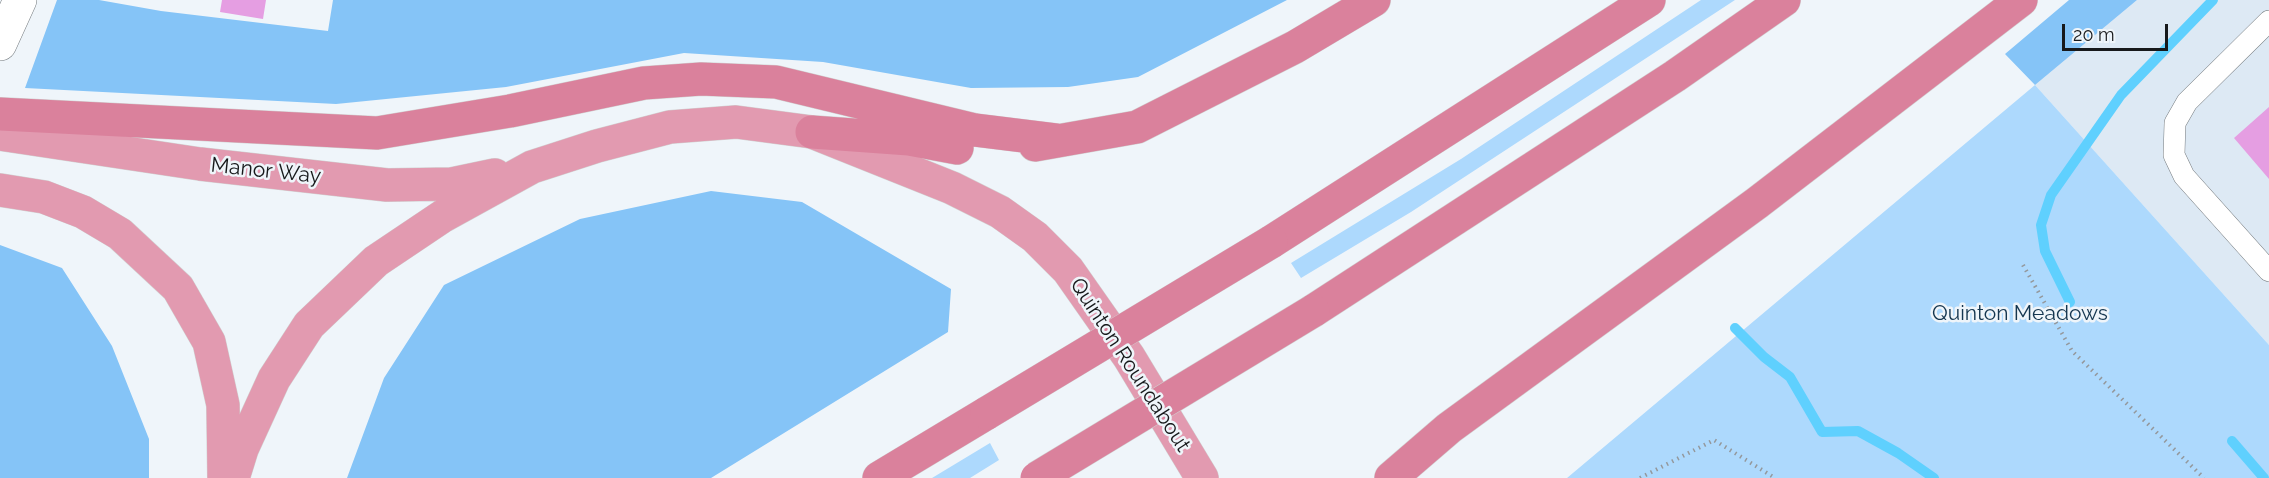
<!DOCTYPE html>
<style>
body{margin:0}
#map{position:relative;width:2269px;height:478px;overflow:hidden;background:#eff5fa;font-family:Raleway,sans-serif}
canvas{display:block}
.scale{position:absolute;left:2062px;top:24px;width:106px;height:27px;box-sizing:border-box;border:3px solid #17191b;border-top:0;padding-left:8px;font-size:18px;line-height:21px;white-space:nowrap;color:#17191b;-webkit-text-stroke:4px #eff5fa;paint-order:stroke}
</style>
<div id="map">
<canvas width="2269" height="478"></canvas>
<div class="scale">20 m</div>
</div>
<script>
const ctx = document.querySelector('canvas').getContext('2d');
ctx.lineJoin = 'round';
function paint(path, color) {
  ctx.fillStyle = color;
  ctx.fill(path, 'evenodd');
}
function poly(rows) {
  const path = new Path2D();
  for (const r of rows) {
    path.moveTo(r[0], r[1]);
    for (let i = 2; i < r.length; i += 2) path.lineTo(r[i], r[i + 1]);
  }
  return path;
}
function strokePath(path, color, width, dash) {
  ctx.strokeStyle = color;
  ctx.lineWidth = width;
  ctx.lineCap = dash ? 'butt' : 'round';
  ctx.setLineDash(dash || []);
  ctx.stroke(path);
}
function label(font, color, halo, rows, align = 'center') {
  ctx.font = font + ' Raleway,sans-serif';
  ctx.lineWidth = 5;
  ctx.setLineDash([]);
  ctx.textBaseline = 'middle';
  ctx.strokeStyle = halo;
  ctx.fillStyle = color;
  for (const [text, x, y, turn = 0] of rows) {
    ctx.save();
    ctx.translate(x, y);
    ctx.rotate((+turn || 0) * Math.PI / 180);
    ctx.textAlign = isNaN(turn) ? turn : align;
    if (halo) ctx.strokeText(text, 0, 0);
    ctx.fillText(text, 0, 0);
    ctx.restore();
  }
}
paint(poly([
 [2137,0,2269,0,2269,345,2035,85]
]), '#dde9f4');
paint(poly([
 [1701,0,1735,0,1411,212,1301,278,1291,263,1461,159],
 [2035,85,2269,345,2269,478,1567,478],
 [990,443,999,460,970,478,932,478]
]), '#add9fd');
paint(poly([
 [57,0,99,0,161,11,328,31,333,0,1287,0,1138,77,1068,87,971,88,823,62,684,53,506,87,336,104,25,88],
 [2069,0,2137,0,2035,85,2005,54],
 [711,191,802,202,951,289,948,332,711,478,347,478,384,378,444,285,580,219],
 [0,245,62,268,112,346,149,439,149,478,0,478]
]), '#85c4f7');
strokePath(poly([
 [2070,302,2045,251,2041,225,2051,195,2121,95,2213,0],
 [1735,328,1764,357,1790,377,1822,432,1858,431,1898,453,1934,478],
 [2232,441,2264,478]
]), '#5fd0fe', 10);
paint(poly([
 [222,0,266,0,263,19,220,12],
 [2269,107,2269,179,2234,138]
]), '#e59ee2');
const service = poly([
 [2269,21,2187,102,2175,123,2174,155,2184,176,2269,271]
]);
const tertiary = poly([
 [0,44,20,0]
]);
const trunk = poly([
 [0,134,200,164,387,185,452,184,495,175],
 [0,190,44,197,83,212,120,234,178,288,209,342,223,405,224,478],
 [233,478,242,449,274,379,309,325,376,261,443,216,532,167,597,146,670,127,736,122,812,132,952,188,1000,212,1035,237,1068,270,1129,357,1202,478]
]);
const motorway = poly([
 [0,114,377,133,510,111,644,83,701,79,776,82,975,130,1056,140],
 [812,132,909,139,957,148],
 [1035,145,1137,127,1295,47,1374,0],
 [1271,242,1649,0],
 [1313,311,1675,76,1784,0],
 [879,478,987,413],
 [1391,478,1449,428,1757,203,2021,0]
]);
strokePath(service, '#757b7f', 22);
strokePath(tertiary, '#757b7f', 34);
strokePath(trunk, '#d1d1d1', 34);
strokePath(motorway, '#d1d1d1', 34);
strokePath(poly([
 [2023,265,2072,351,2204,478],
 [1640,478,1714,440,1775,478]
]), '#94989c', 4, [1.5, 4.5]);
strokePath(service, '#fff', 21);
strokePath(tertiary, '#fff', 33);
strokePath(trunk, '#e29ab0', 33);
strokePath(motorway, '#da819c', 33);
const motorwayBridge = poly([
 [987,413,1271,242],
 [1037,478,1313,311]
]);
strokePath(motorwayBridge, '#d1d1d1', 34, []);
strokePath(motorwayBridge, '#da819c', 33);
label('21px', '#17191b', '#eff5fa', [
 ["Manor Way",266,171,6],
 ["Quinton Roundabout",1130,365,57]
]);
label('21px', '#143650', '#eff5fa', [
 ["Quinton Meadows",2020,314]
]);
</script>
